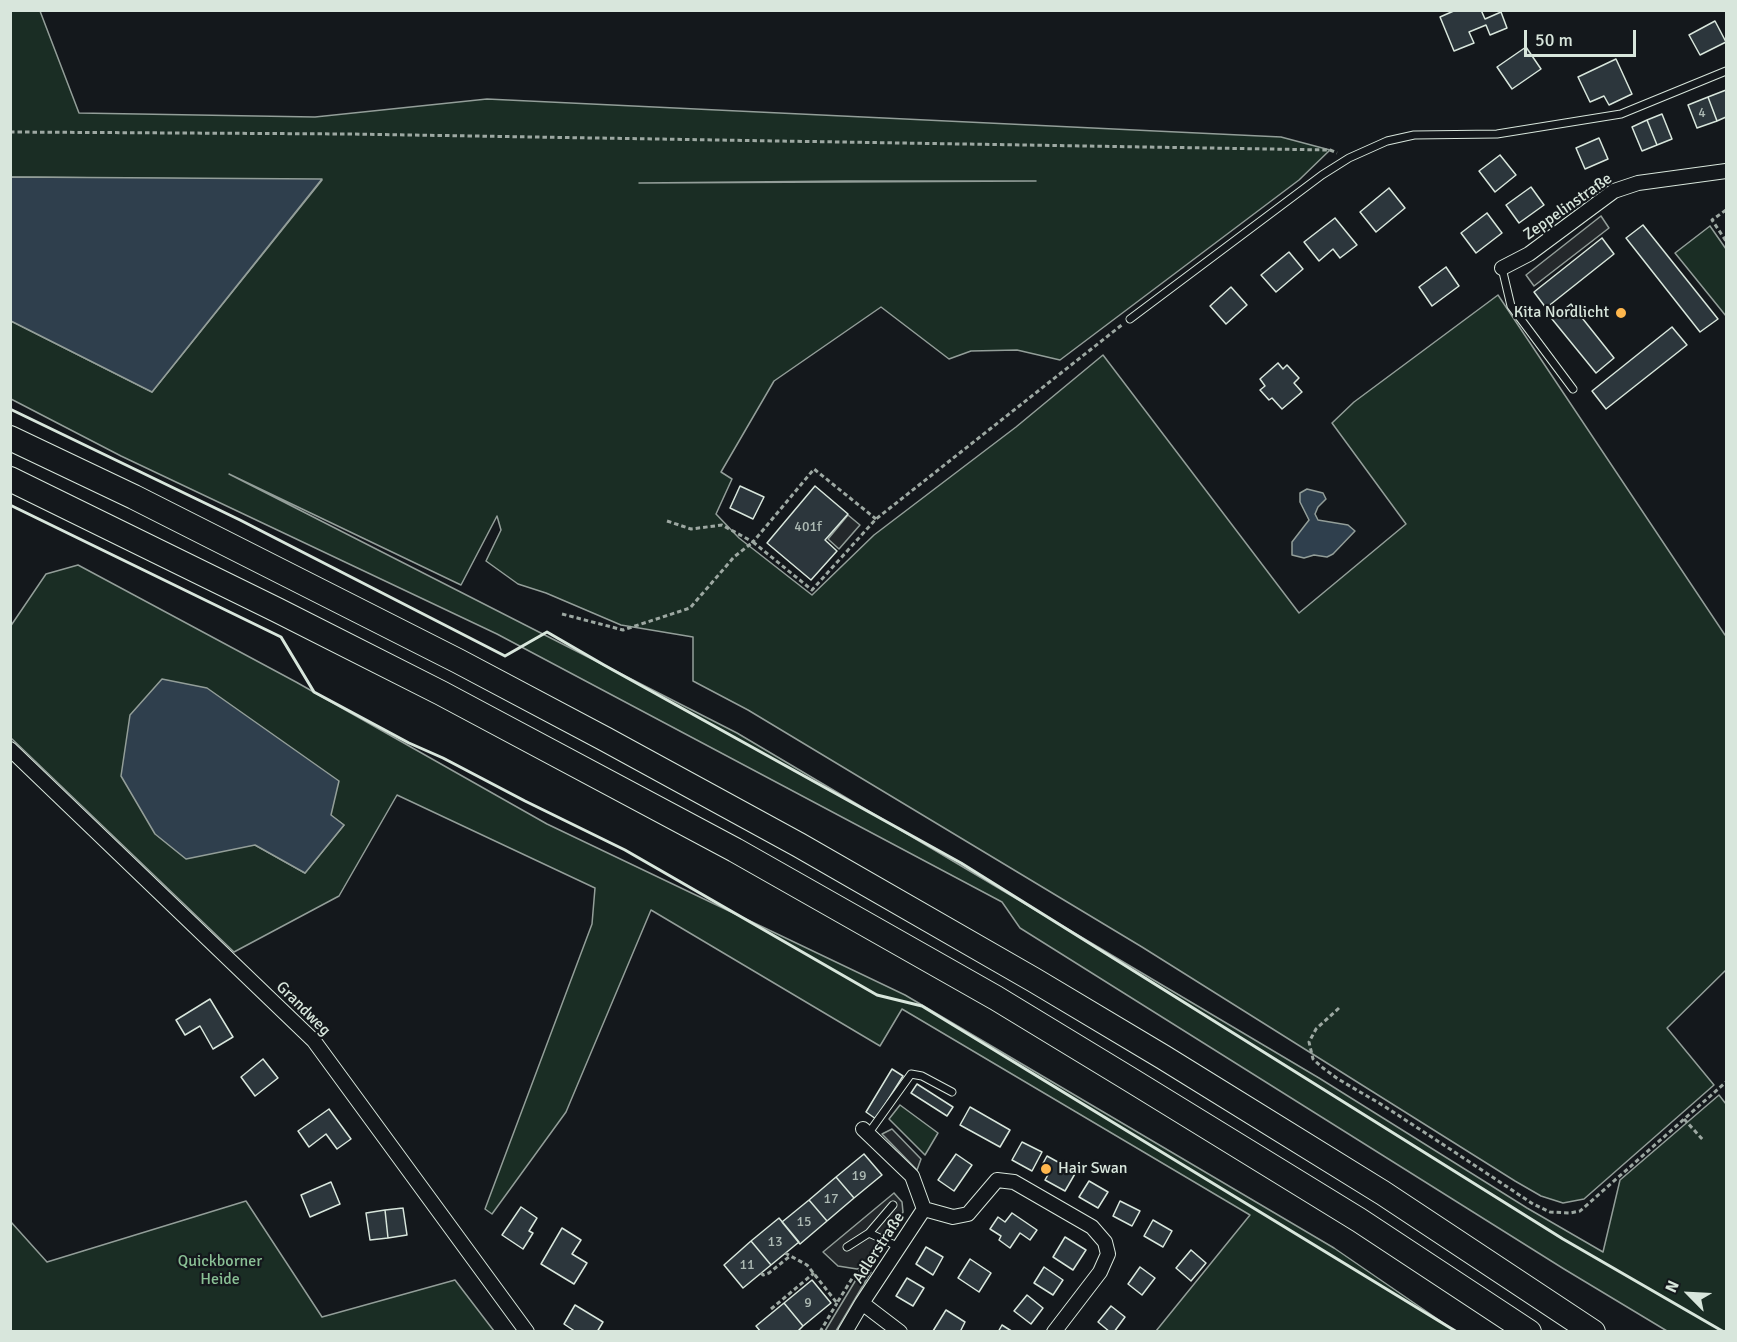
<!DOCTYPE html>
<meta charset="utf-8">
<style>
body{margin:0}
#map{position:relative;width:1737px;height:1342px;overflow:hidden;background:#14181c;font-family:Signika,sans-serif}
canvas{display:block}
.frame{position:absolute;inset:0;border:12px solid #d8e6dc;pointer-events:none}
.north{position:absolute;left:1659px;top:1264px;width:60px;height:60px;-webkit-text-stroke:4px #14181c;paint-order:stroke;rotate:294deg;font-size:16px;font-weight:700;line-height:24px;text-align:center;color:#d8e6dc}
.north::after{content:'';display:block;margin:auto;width:21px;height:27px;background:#d8e6dc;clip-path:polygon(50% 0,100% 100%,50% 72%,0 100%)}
.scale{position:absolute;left:1524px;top:30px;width:112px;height:27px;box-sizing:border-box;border:3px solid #d8e6dc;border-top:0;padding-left:8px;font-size:18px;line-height:21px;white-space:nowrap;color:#d8e6dc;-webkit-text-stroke:4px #14181c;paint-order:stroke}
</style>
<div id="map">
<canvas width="1737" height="1342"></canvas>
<div class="frame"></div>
<div class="north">N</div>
<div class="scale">50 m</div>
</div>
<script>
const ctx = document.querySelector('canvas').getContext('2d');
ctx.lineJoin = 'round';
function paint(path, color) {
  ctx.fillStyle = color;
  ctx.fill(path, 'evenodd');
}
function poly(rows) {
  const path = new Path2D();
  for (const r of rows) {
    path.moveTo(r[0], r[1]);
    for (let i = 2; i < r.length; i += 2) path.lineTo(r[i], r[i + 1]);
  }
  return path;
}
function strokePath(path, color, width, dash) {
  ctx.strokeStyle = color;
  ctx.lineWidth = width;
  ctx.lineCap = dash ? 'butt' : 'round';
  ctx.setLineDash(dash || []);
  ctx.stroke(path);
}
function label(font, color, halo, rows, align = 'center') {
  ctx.font = font + ' Signika,sans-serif';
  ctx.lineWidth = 4.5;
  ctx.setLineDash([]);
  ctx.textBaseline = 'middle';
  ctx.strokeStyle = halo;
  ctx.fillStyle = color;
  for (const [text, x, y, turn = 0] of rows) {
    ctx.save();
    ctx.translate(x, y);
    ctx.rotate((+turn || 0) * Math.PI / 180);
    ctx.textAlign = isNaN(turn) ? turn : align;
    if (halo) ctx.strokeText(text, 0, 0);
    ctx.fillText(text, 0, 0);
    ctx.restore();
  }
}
const green = poly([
 [10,11,40,11,79,113,315,117,487,99,1281,137,1330,150,1299,180,1060,360,1017,350,971,351,949,359,881,307,774,381,721,472,732,479,716,514,739,538,812,595,874,535,1016,427,1103,355,1299,613,1406,524,1332,423,1354,402,1498,295,1725,635,1726,634,1726,970,1667,1028,1714,1085,1584,1199,1563,1203,1541,1196,1515,1181,1142,947,748,710,693,681,693,637,621,625,546,593,518,584,486,561,501,530,497,516,461,585,229,474,737,733,1319,1078,1527,1208,1603,1252,1620,1180,1719,1095,1726,1104,1726,1331,1667,1331,1564,1269,1020,928,1002,902,497,634,121,456,11,399,11,321,152,392,322,180,11,177,10,11],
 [846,181,1036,181,639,183,640,183,846,181],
 [1710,226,1726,249,1726,316,1675,253,1710,226],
 [78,565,296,682,547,824,905,995,1334,1248,1455,1331,1156,1331,1250,1215,902,1009,880,1046,651,910,566,1112,492,1214,485,1209,592,924,595,888,397,795,339,896,234,952,11,738,10,627,46,574,78,565],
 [330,815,344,825,305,873,255,845,330,815],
 [900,1105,938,1133,925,1155,889,1119,900,1105],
 [246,1201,322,1317,455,1280,494,1331,11,1331,11,1222,47,1262,246,1201]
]);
paint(green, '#1a2d24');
strokePath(green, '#939e99', 1.5);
const parking = poly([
 [1601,216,1609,228,1534,286,1526,275,1601,216],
 [848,515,860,525,839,549,828,539,848,515],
 [892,1129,921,1159,917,1170,882,1134,892,1129],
 [894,1193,902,1202,903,1212,872,1265,857,1269,838,1266,823,1252,894,1193],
 [871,1272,836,1331,825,1331,860,1273,871,1272]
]);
paint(parking, '#24282b');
strokePath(parking, '#939e99', 1.5);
const water = poly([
 [11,177,322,179,152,392,11,321,11,177],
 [1307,489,1323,493,1326,499,1318,507,1315,514,1318,520,1348,525,1355,531,1333,554,1327,557,1314,555,1304,558,1292,555,1292,542,1309,520,1300,502,1300,493,1307,489],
 [162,679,207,688,339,781,331,815,344,825,305,873,255,845,186,859,155,834,121,776,130,715,162,679]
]);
paint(water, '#2f3f4d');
strokePath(water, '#939e99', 1.5);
const building = poly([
 [1456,10,1481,10,1485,19,1501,12,1507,28,1490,35,1486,25,1469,32,1474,43,1454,51,1440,17,1456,10],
 [1715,21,1726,42,1700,55,1689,35,1715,21],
 [1526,47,1541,69,1512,89,1497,67,1526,47],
 [1616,59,1632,94,1609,105,1604,96,1590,102,1578,77,1616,59],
 [1726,90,1726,117,1717,121,1708,97,1726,90],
 [1708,97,1717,121,1697,128,1688,105,1708,97],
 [1662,114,1672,139,1657,145,1647,120,1662,114],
 [1647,120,1657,145,1642,151,1632,127,1647,120],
 [1599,138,1608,159,1585,169,1576,148,1599,138],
 [1500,155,1516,175,1495,192,1479,171,1500,155],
 [1531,187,1544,205,1519,223,1506,205,1531,187],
 [1389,188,1405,208,1376,232,1360,212,1389,188],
 [1487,213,1502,233,1476,253,1461,233,1487,213],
 [1335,218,1357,245,1340,258,1333,249,1319,261,1304,242,1335,218],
 [1643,225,1718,319,1700,332,1626,238,1643,225],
 [1602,238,1614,254,1546,308,1534,292,1602,238],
 [1289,252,1303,269,1276,292,1261,275,1289,252],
 [1446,267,1459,286,1432,306,1419,287,1446,267],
 [1231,287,1247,305,1226,324,1210,306,1231,287],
 [1571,304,1614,358,1596,373,1552,319,1571,304],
 [1672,327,1687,345,1606,409,1592,391,1672,327],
 [1278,363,1283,369,1287,365,1299,378,1294,383,1302,392,1282,409,1272,398,1269,400,1260,390,1265,386,1260,379,1278,363],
 [740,486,764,497,753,519,730,508,740,486],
 [815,486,848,514,825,540,837,551,811,580,767,543,815,486],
 [210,999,233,1037,213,1049,200,1026,185,1035,176,1020,210,999],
 [263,1059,278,1078,255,1096,241,1077,263,1059],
 [892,1069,903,1076,876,1119,866,1112,892,1069],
 [917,1084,953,1107,947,1116,911,1093,917,1084],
 [970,1107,1010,1130,1000,1147,960,1125,970,1107],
 [329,1109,351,1139,337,1149,326,1134,309,1147,298,1131,329,1109],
 [1022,1142,1042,1152,1032,1171,1012,1160,1022,1142],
 [864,1154,882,1175,854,1198,836,1177,864,1154],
 [956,1154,972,1165,954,1191,938,1180,956,1154],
 [1047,1156,1076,1172,1065,1191,1045,1180,1049,1173,1040,1169,1047,1156],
 [836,1177,854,1198,827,1221,809,1200,836,1177],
 [1089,1181,1108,1192,1098,1208,1079,1197,1089,1181],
 [331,1182,340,1204,310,1217,301,1195,331,1182],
 [809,1200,827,1221,800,1244,782,1222,809,1200],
 [1120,1201,1140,1211,1132,1226,1113,1216,1120,1201],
 [521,1207,537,1218,529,1231,533,1233,523,1249,502,1235,521,1207],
 [403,1208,407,1235,388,1238,385,1210,403,1208],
 [385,1210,388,1238,370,1240,366,1213,385,1210],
 [1012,1213,1037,1230,1030,1240,1020,1233,1010,1248,999,1240,1001,1236,990,1229,998,1217,1005,1222,1012,1213],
 [779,1218,799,1242,771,1265,751,1241,779,1218],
 [1153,1220,1172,1231,1163,1247,1144,1236,1153,1220],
 [562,1228,581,1240,572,1254,587,1263,574,1284,541,1264,562,1228],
 [1065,1237,1086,1250,1073,1270,1053,1257,1065,1237],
 [751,1241,771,1265,743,1288,724,1265,751,1241],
 [926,1247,943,1257,933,1275,916,1264,926,1247],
 [1191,1250,1206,1263,1191,1281,1176,1268,1191,1250],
 [970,1259,991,1273,979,1292,958,1278,970,1259],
 [1044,1267,1063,1280,1053,1295,1034,1283,1044,1267],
 [1140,1267,1155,1278,1142,1295,1128,1284,1140,1267],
 [907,1278,924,1288,913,1306,896,1296,907,1278],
 [812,1280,831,1303,803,1326,784,1303,812,1280],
 [1027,1295,1043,1308,1031,1324,1014,1311,1027,1295],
 [784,1303,803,1326,797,1332,761,1332,756,1326,784,1303],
 [575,1305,603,1322,597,1332,576,1332,564,1324,575,1305],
 [1111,1306,1125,1317,1114,1332,1110,1332,1098,1322,1111,1306],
 [946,1310,965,1322,960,1332,933,1331,946,1310],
 [1002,1325,1013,1332,998,1332,1002,1325]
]);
paint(building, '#2c363c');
strokePath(building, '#d8e6dc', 1.5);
const service = poly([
 [1502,268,1511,306,1573,389],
 [1130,319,1322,175,1349,158,1387,141,1414,135,1497,134,1621,114,1726,71],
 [868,1134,911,1074,922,1076,952,1092],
 [869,1233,893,1205],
 [847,1247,869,1233,899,1247]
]);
const minor = poly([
 [1502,268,1529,254,1614,191,1638,183,1726,171],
 [10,749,314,1041,527,1332],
 [924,1209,953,1217,968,1214,997,1180,1014,1182,1092,1227,1105,1242,1108,1254,1100,1272,1054,1332],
 [862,1303,900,1332],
 [845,1332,862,1303,924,1209,912,1176,863,1129]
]);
const motorway = poly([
 [10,438,134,497,458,661,605,739,799,845,1034,980,1163,1057,1383,1193,1593,1332],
 [10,479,277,610,441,693,735,850,996,998,1131,1080,1359,1220,1529,1332]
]);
strokePath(service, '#d8e6dc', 9);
strokePath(minor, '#d8e6dc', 16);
strokePath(motorway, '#d8e6dc', 26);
strokePath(poly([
 [10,132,350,134,1330,150,1337,153],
 [1726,210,1712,220,1726,241],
 [667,521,691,529,722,525,753,542,814,469,876,519],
 [562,614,623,630,690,608,734,557,753,542,812,590,876,519,1123,324],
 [1339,1008,1316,1029,1309,1042,1313,1059,1323,1068,1338,1079,1384,1106,1453,1151,1533,1204,1550,1212,1570,1213,1580,1211,1726,1082],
 [1684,1119,1704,1141],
 [785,1253,807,1265,837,1303,856,1272,866,1270],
 [761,1273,763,1275,769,1273,790,1256],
 [771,1309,814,1273],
 [820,1332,837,1303]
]), '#9da8a2', 3, [4.5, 3]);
strokePath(service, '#14181c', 7);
strokePath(minor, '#14181c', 14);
strokePath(motorway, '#14181c', 24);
strokePath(poly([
 [10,409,240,520,505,656,547,632,604,665,961,863,1563,1239,1724,1332],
 [10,505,281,637,314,692,409,743,443,758,525,801,625,850,877,995,922,1006,1457,1332]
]), '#d8e6dc', 3);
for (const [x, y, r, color] of [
 [1621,313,6,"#ffb74d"],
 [1046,1169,6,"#ffb74d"]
]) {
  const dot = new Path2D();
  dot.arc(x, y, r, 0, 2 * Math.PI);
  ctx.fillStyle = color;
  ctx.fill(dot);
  strokePath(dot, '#14181c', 2);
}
label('14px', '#adbab4', null, [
 ["4",1702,113],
 ["401f",808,527],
 ["19",859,1176],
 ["17",831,1199],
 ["15",804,1222],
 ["13",775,1242],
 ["11",747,1265],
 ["9",808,1303]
]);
label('16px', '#d8e6dc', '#14181c', [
 ["Zeppelinstraße",1568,207,-35],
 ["Grandweg",303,1009,45],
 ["Adlerstraße",879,1248,-57]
]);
label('16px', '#d8e6dc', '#14181c', [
 ["Kita Nordlicht",1609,313],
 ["Hair Swan",1058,1169,"left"]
], 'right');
label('16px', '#8ac095', '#14181c', [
 ["Quickborner",220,1262],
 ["Heide",220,1280]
]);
</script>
